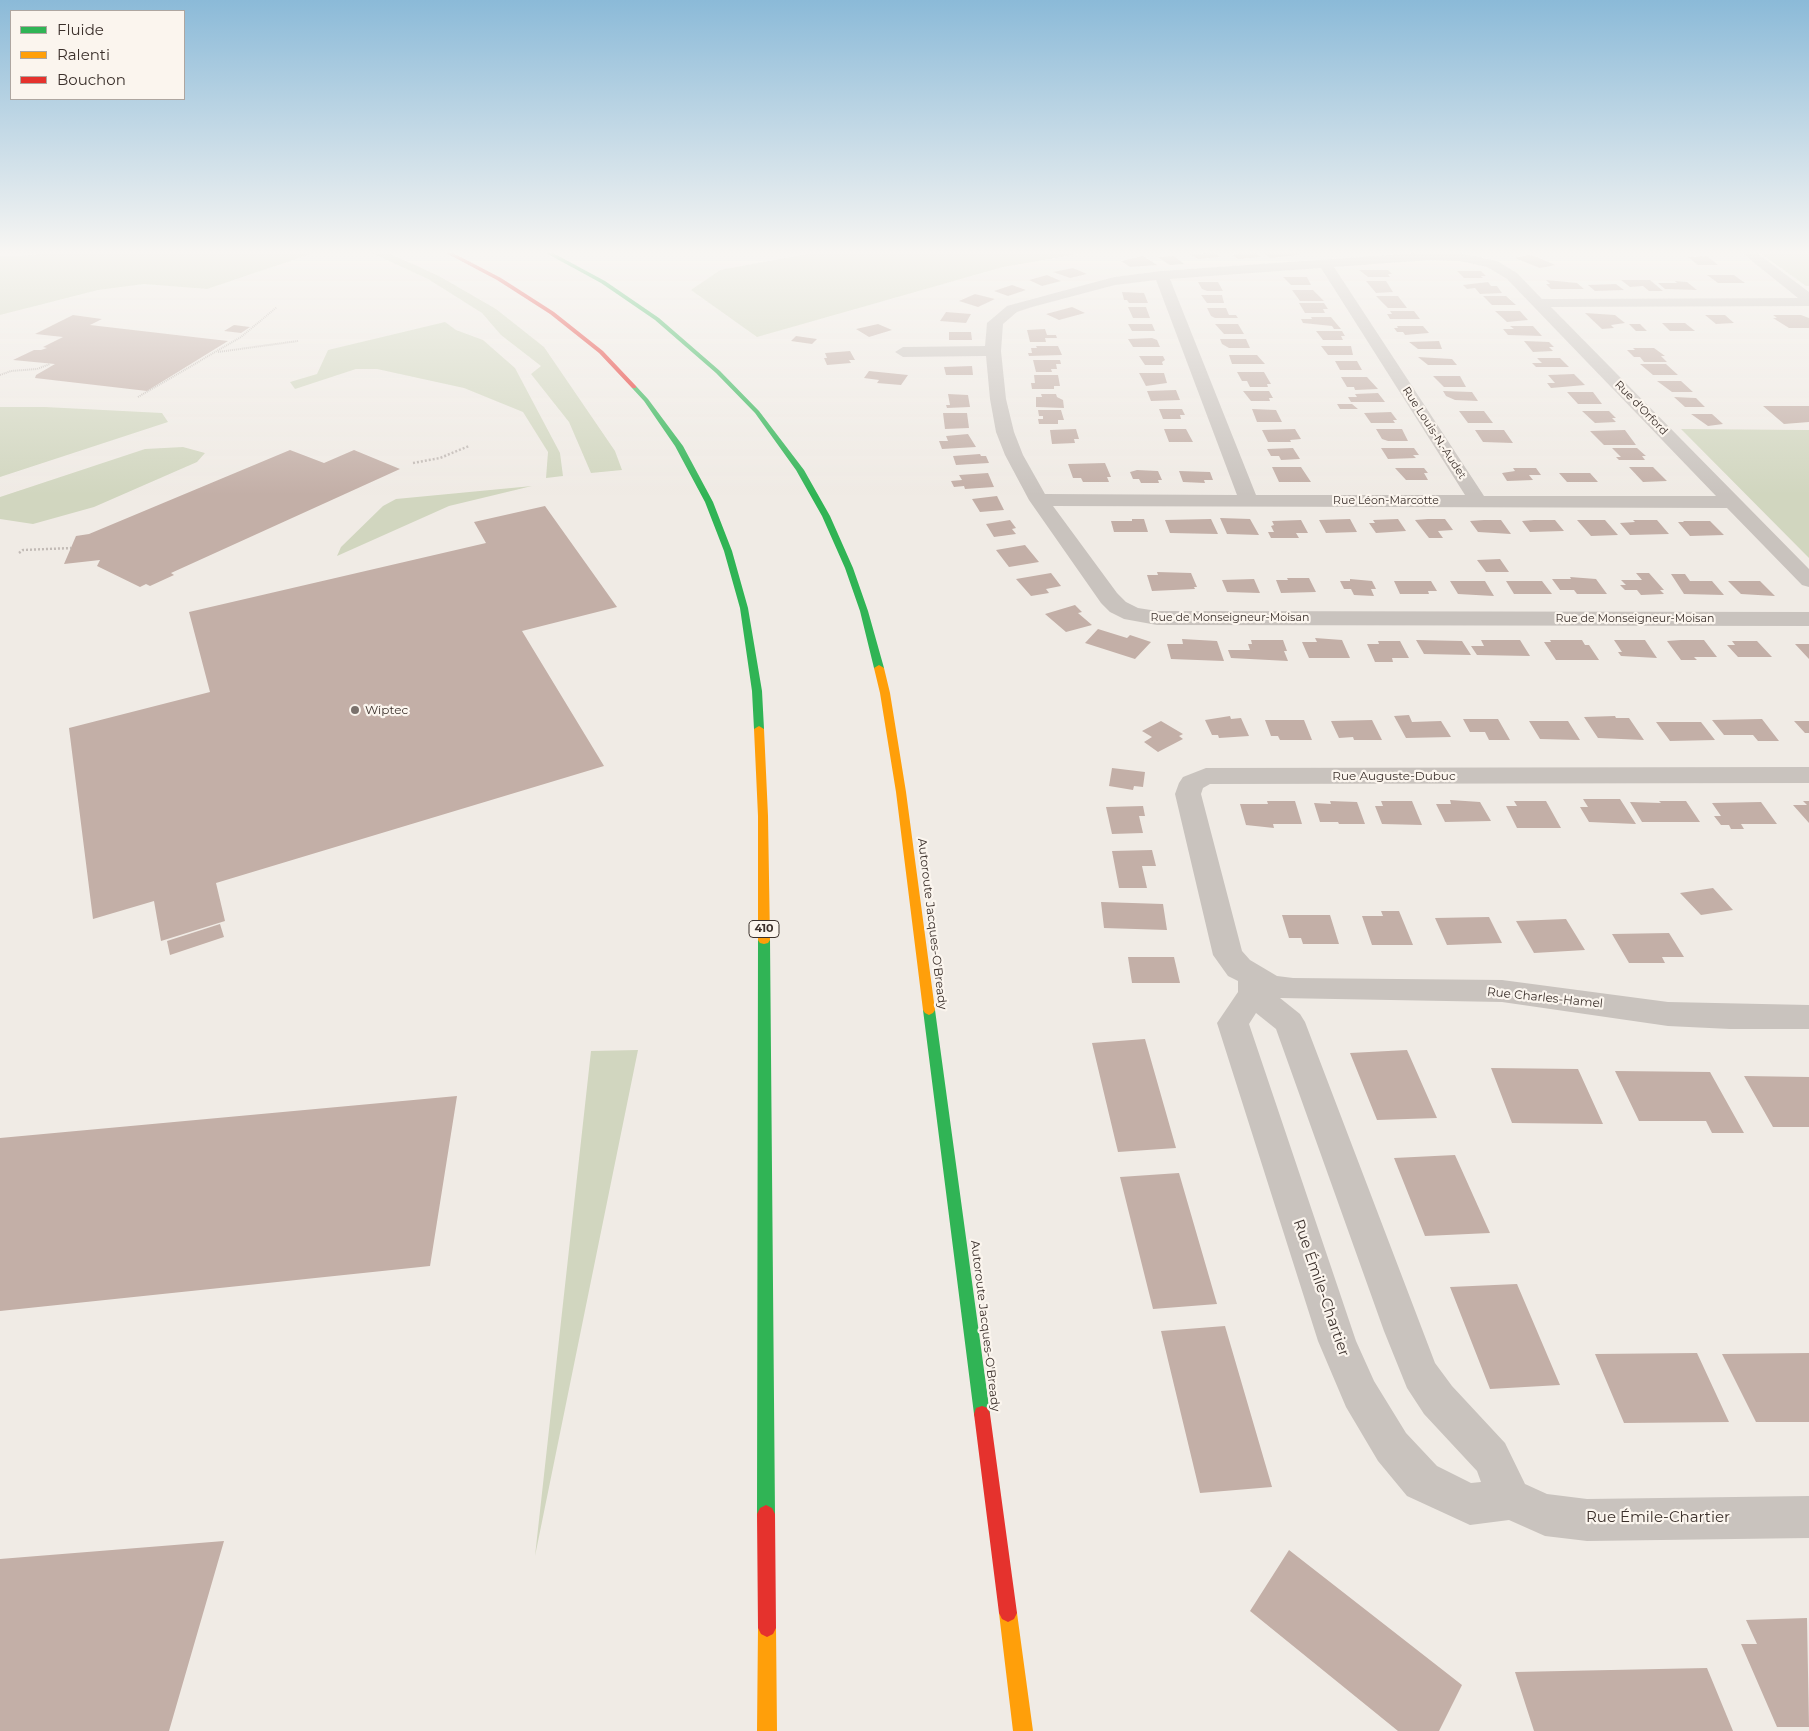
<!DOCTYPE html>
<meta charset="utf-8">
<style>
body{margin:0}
#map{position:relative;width:1809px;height:1731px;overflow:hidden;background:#f0ebe5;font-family:Montserrat,sans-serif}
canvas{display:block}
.legend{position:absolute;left:10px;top:10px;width:175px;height:90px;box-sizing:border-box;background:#fbf5ee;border:1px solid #aea6a0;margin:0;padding:6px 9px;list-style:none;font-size:15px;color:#3b302b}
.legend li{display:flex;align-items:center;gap:10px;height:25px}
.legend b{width:25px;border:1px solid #aea6a0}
</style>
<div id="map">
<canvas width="1809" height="1731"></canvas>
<ul class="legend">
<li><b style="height:6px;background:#30b455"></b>Fluide</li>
<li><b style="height:6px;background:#ff9f0a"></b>Ralenti</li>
<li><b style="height:6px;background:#e5322d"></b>Bouchon</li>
</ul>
</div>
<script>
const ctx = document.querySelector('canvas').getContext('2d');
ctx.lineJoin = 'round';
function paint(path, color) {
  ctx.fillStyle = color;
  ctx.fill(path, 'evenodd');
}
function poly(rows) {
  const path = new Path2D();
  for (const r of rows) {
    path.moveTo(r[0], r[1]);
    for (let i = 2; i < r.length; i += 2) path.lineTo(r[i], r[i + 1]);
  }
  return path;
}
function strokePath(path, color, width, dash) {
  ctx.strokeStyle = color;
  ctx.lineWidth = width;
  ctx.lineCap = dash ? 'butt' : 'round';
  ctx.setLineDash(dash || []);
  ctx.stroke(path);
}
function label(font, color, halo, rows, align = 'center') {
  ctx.font = font + ' Montserrat,sans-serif';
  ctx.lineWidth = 4.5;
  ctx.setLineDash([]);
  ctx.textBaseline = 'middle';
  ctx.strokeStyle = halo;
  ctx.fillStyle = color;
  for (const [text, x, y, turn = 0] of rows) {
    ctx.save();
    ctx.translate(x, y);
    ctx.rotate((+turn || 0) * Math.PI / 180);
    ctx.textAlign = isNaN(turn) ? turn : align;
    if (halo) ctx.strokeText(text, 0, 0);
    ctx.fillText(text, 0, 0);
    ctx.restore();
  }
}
paint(poly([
 [46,253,314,253,207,289,144,284,98,290,0,315,0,256,21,256],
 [372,253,388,253,439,276,496,309,544,347,615,451,622,470,591,473,569,422,531,374,541,366,501,335,482,313,428,279],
 [812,253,1084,253,1003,267,757,337,691,290,720,270],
 [1760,253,1809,253,1809,286,1806,286],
 [445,322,456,330,483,340,515,368,560,453,563,476,546,478,548,452,523,412,464,388,377,369,356,369,295,389,290,382,317,374,328,350],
 [0,407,45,407,162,413,168,422,0,477],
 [1681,429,1809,430,1809,558],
 [183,447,205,453,197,462,94,507,33,524,0,519,0,497,145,449],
 [532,486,449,506,337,556,341,547,383,506,396,499],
 [638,1050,535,1556,591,1051]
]), '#d1d6bf');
paint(poly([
 [1214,253,1220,257,1198,259,1190,254],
 [1238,253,1255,253,1261,257,1238,259,1232,255,1240,254],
 [1263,253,1296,253,1299,255,1270,258],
 [1528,255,1537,257,1555,265,1540,268,1515,258],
 [1143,256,1157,265,1130,267,1121,261],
 [1174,256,1184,264,1170,265,1157,257],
 [1707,256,1718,265,1698,265,1688,257],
 [1073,268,1087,274,1070,278,1053,272],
 [1359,270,1388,270,1392,274,1388,274,1390,277,1368,277],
 [1457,271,1481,271,1486,276,1481,276,1483,278,1464,278],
 [1047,275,1061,281,1042,286,1029,280],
 [1707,275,1734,275,1745,283,1718,283],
 [1283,277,1307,277,1311,285,1291,285],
 [1546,280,1577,283,1584,289,1551,289,1546,284,1550,284],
 [1621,280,1650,280,1663,291,1649,291,1643,286,1630,287],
 [1366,281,1386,281,1393,292,1376,293],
 [1675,281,1687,282,1697,290,1665,289,1658,283,1677,283],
 [1198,282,1218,282,1223,291,1207,291,1202,289],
 [1488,282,1491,286,1497,286,1502,293,1480,294,1475,288,1467,289,1463,285],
 [1616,284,1624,290,1595,291,1588,285],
 [1012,285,1026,290,1008,296,994,291],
 [1292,290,1313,290,1324,301,1300,301],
 [1122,292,1144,293,1148,303,1129,303,1127,300,1124,300],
 [975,294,995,299,978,307,959,301],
 [1201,295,1222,295,1224,303,1207,303],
 [1376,296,1398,296,1407,308,1388,308],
 [1483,296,1506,296,1516,305,1492,305],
 [1299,303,1324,303,1328,309,1323,309,1325,313,1305,313],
 [1072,307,1085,313,1059,320,1046,314],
 [1128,307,1146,307,1150,318,1133,318],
 [1207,308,1226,308,1229,315,1236,315,1238,318,1215,318,1211,316],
 [1390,311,1414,311,1420,319,1390,319,1387,314,1392,314],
 [1495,311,1520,311,1528,320,1507,322],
 [946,312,971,314,966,323,940,321],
 [1585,313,1615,315,1625,323,1611,325,1614,328,1602,329],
 [73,315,102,319,90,325,228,341,147,391,35,378,36,375,55,364,13,360,34,350,41,350,47,348,43,347,63,337,35,334],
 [1705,315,1725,315,1734,323,1716,324],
 [1773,315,1801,315,1809,318,1809,328,1789,328,1773,318,1777,318],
 [1311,317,1331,317,1341,329,1334,329,1332,326,1303,323,1301,319,1312,319],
 [1662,323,1685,323,1695,331,1670,331],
 [878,324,892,330,869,337,856,329],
 [1128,324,1152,324,1155,331,1132,331],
 [1215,324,1238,324,1244,334,1224,334],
 [1629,324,1640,324,1647,331,1636,331],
 [234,325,250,327,241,333,224,331],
 [1397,326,1423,326,1429,333,1405,335,1403,332,1397,332,1394,328,1398,328],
 [1510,326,1533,326,1542,336,1508,335,1503,329,1514,329],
 [1045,329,1047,335,1056,335,1057,338,1045,338,1046,342,1030,342,1027,330],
 [1316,331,1342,331,1345,336,1341,336,1343,340,1323,340],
 [949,332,971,332,972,340,949,340],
 [796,336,817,339,812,344,791,341],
 [1152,338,1157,340,1160,347,1133,347,1128,339],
 [1220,339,1246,339,1250,348,1229,348,1222,344],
 [1439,341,1442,349,1418,349,1409,342],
 [1524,341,1549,342,1554,347,1549,347,1553,351,1533,352],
 [1036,346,1058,346,1062,355,1029,356,1028,353,1032,353,1031,348,1037,348],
 [1321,346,1351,346,1353,355,1328,355],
 [1633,348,1654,348,1665,356,1661,356,1667,362,1644,362,1640,357,1634,357,1627,350,1635,350],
 [850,351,855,360,849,360,851,363,827,365,824,358,827,358,825,353],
 [1229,355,1257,355,1265,364,1232,364],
 [1139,356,1163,356,1165,360,1162,362,1163,365,1145,365],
 [1418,357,1452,359,1457,365,1428,365],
 [1537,358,1560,358,1569,367,1536,367,1532,363,1542,363],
 [1033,360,1060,360,1061,364,1056,364,1057,369,1051,369,1052,372,1036,372],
 [1335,361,1357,361,1362,370,1340,370],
 [1640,364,1666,364,1678,375,1653,375],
 [972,366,973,375,946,375,944,367],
 [869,371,908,375,901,385,877,383,879,380,864,378],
 [1237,372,1264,372,1271,384,1267,384,1268,387,1250,387,1247,381,1242,381],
 [1139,373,1164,373,1167,383,1146,386],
 [1574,374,1585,385,1551,388,1547,383,1555,383,1548,375],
 [1034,375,1058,375,1060,386,1054,386,1054,389,1032,389,1031,383,1035,383],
 [1433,376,1460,376,1466,387,1444,387],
 [1341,377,1367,377,1378,389,1355,390,1354,387,1347,387],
 [1657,381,1681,381,1693,392,1672,392],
 [1176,390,1180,400,1151,401,1147,391],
 [1243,391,1269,391,1273,398,1269,398,1270,401,1251,401],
 [1443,391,1472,392,1478,401,1455,400,1446,396],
 [1567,392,1593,392,1602,404,1578,404],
 [1378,393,1385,402,1351,402,1348,397,1357,397,1355,394],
 [948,394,968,395,970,407,947,408,946,405,950,405],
 [1041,394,1056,394,1057,397,1063,400,1064,408,1036,407,1036,397,1042,397],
 [1674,397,1696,398,1705,407,1685,407],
 [1337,404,1352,404,1358,409,1340,409],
 [1763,406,1809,406,1809,422,1784,424],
 [1159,409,1182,409,1185,415,1180,415,1181,419,1163,419],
 [1252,409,1276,410,1282,422,1257,422],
 [1038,410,1061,410,1064,420,1058,420,1058,424,1039,424,1038,419,1043,419,1043,416,1039,416],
 [1459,411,1484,411,1493,423,1468,423],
 [1582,411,1609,411,1616,418,1612,418,1616,422,1595,423],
 [1391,412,1397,420,1393,420,1395,423,1371,423,1364,413],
 [943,413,967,413,969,428,945,429],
 [1691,414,1712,414,1723,424,1708,426],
 [1076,429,1079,439,1074,439,1075,443,1052,444,1050,430],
 [1164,429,1186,429,1193,442,1169,442],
 [1295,429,1301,439,1290,440,1291,442,1268,442,1262,430],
 [1376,429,1402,429,1408,441,1388,441,1382,439],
 [1475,430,1504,430,1513,443,1483,442],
 [1625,430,1636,445,1604,445,1590,431],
 [968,434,976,447,942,449,939,441,948,441,946,436],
 [1293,448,1300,459,1281,460,1279,456,1271,456,1267,449],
 [1381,448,1414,448,1419,455,1413,455,1416,458,1388,459],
 [1612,448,1637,448,1646,456,1642,456,1645,460,1619,460,1616,457,1621,457],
 [290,450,324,463,354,450,400,469,171,573,174,575,150,586,146,584,140,587,97,566,100,560,64,564,76,536,89,534],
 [980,454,981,456,986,456,989,463,956,465,953,456],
 [1105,463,1111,477,1107,477,1109,482,1083,482,1081,478,1073,478,1068,464],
 [1272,467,1301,467,1311,482,1279,482],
 [1629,467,1653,467,1667,481,1643,482],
 [1395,468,1424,468,1428,473,1424,473,1428,480,1406,480],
 [1513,468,1536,468,1541,475,1529,475,1533,480,1507,481,1502,473,1515,471],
 [1137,470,1158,471,1162,480,1158,480,1159,483,1141,483,1139,479,1133,479,1130,472],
 [1179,471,1210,472,1213,480,1204,480,1205,483,1183,482],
 [988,473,994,487,965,489,964,486,954,487,951,481,962,480,959,475],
 [1559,473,1590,473,1598,482,1567,482],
 [997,496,1004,510,980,512,972,499],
 [545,506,617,607,522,631,604,766,216,883,225,921,161,941,154,901,93,919,69,728,210,692,189,612,486,543,474,522],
 [1220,518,1250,519,1259,535,1227,534],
 [1132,519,1144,519,1148,532,1114,532,1111,521,1132,521],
 [1211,519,1218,534,1170,533,1165,520],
 [1350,519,1357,532,1326,533,1319,520],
 [1398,519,1406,531,1376,533,1369,523,1375,523,1373,520],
 [1428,519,1445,519,1453,530,1438,531,1443,538,1429,538,1415,520],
 [1010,520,1016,528,1012,529,1016,534,994,537,986,524],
 [1301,520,1308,533,1296,533,1299,538,1271,538,1268,532,1274,532,1271,526,1274,525,1272,521],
 [1484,520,1501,520,1511,534,1478,532,1470,521],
 [1534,520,1555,520,1564,531,1530,532,1522,521],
 [1577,520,1605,520,1618,535,1591,536],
 [1633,520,1657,520,1669,534,1630,535,1620,523,1635,522],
 [1683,521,1710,521,1724,535,1690,536,1678,522,1684,522],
 [1025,545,1039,562,1009,567,996,550],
 [1500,559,1509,572,1486,572,1477,560],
 [1157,572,1191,573,1197,587,1194,587,1195,589,1152,591,1147,575,1158,575],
 [1051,573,1061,586,1046,589,1049,593,1031,596,1016,579],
 [1636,573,1649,573,1664,590,1660,590,1664,594,1641,595,1637,590,1625,590,1620,585,1626,585,1621,580,1642,580],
 [1671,574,1685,574,1690,581,1712,581,1724,595,1684,594],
 [1570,577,1596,579,1607,594,1577,594,1574,590,1560,590,1552,579,1571,579],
 [1287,578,1309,578,1316,592,1281,593,1276,580,1288,580],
 [1254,579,1260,593,1227,592,1222,580],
 [1350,579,1372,581,1376,589,1371,589,1374,596,1354,595,1351,589,1344,589,1340,581,1350,581],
 [1394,581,1431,581,1437,591,1428,591,1429,594,1400,594],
 [1450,581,1485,581,1494,596,1458,594],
 [1506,581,1542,581,1552,594,1514,594],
 [1728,581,1760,581,1775,596,1741,594],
 [1075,605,1082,612,1078,613,1092,625,1066,632,1045,614],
 [1098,629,1127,638,1130,635,1151,642,1135,659,1085,643],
 [1315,638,1342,640,1350,658,1309,658,1302,642,1317,642],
 [1182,639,1217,641,1224,661,1171,659,1167,644,1183,644],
 [1251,640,1283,640,1287,651,1284,651,1288,661,1231,658,1228,650,1250,650,1248,644,1252,644],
 [1416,640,1462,641,1471,655,1424,654],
 [1481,640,1520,640,1530,656,1477,655,1471,646,1484,646],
 [1550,640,1582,640,1585,645,1589,645,1599,660,1556,660,1544,642,1551,642],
 [1614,640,1645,640,1657,658,1621,656,1618,652,1622,652],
 [1681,640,1704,640,1717,657,1694,657,1697,660,1681,660,1667,641],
 [1378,641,1400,641,1409,658,1392,658,1393,662,1375,662,1367,644,1379,644],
 [1732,641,1757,641,1772,657,1738,657,1727,645,1735,645],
 [1795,644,1809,644,1809,659],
 [1409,715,1412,722,1441,721,1451,737,1406,738,1394,716],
 [1230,716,1231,719,1241,718,1249,736,1219,738,1218,735,1212,735,1205,720],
 [1615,716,1616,718,1629,718,1644,740,1598,738,1584,717],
 [1463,719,1498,719,1510,740,1489,740,1485,732,1470,732],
 [1762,719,1779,741,1758,741,1753,735,1724,735,1712,720],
 [1265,720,1304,720,1312,740,1280,740,1278,736,1271,736],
 [1372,720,1382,740,1354,740,1353,737,1339,738,1331,721],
 [1161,721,1183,734,1179,736,1183,739,1158,752,1144,742,1152,737,1142,731],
 [1529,721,1568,721,1580,740,1540,739],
 [1794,721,1809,721,1809,733,1805,733],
 [1656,722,1701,722,1715,740,1670,741],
 [1112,768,1145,772,1143,787,1134,786,1133,790,1109,786],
 [1583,799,1620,799,1636,824,1589,822,1580,807,1588,807],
 [1450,800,1480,802,1491,821,1445,822,1436,804,1451,804],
 [1267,801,1295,801,1302,824,1273,824,1274,828,1246,825,1240,804,1268,804],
 [1330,801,1357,802,1365,824,1339,824,1338,822,1320,822,1314,803,1331,804],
 [1381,801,1412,801,1422,825,1382,824,1375,806,1383,806],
 [1514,801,1546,801,1561,828,1517,828,1506,806,1517,806],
 [1659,801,1686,801,1700,822,1642,822,1630,802,1661,803],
 [1803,801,1809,801,1809,823,1793,805,1807,805],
 [1761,802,1777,824,1741,824,1744,829,1731,829,1729,825,1721,825,1714,816,1721,816,1712,803],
 [1143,806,1145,816,1139,816,1143,833,1112,834,1106,807],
 [1152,850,1156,866,1142,866,1147,888,1119,888,1112,851],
 [1713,888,1733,910,1701,915,1680,893],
 [1101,902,1163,904,1167,930,1104,928],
 [1381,911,1399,911,1413,945,1372,945,1362,916,1383,916],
 [1282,915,1330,915,1339,944,1303,944,1301,938,1289,938],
 [1489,917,1502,943,1447,945,1435,918],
 [1566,919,1585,950,1534,953,1516,921],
 [220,924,224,937,170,955,167,941],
 [1669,933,1684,957,1662,957,1665,963,1629,963,1612,934],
 [1128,957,1174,957,1180,983,1132,983],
 [1145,1039,1176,1148,1118,1152,1092,1043],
 [1407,1050,1437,1118,1377,1120,1350,1053],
 [1491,1068,1578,1069,1603,1124,1512,1123],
 [1615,1071,1710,1072,1744,1133,1712,1133,1706,1121,1639,1121],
 [1744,1076,1809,1077,1809,1127,1773,1127],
 [457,1096,430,1266,0,1311,0,1138],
 [1455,1155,1490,1233,1425,1236,1394,1158],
 [1179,1173,1217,1304,1153,1309,1120,1177],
 [1517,1284,1560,1385,1490,1389,1450,1287],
 [1225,1326,1272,1487,1200,1493,1161,1331],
 [1697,1353,1729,1422,1624,1423,1595,1354],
 [1809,1353,1809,1422,1756,1422,1722,1354],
 [224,1541,169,1731,0,1731,0,1559],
 [1289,1550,1462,1685,1439,1731,1398,1731,1250,1611],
 [1807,1618,1809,1727,1777,1727,1741,1644,1757,1644,1746,1620],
 [1707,1668,1733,1731,1534,1731,1515,1672]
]), '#c3afa7');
strokePath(poly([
 [218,352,298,341],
 [0,375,11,371,37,369,50,364],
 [138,397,241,337,277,307]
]), '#c2bbb6', 2, [1, 1]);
strokePath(poly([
 [413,463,440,458,469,446],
 [19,553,23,550,71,548]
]), '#c2bbb6', 2.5, [2, 2]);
paint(poly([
 [1417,253,1460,253,1497,261,1517,273,1542,299,1798,298,1742,253,1757,253,1809,292,1809,306,1551,307,1809,569,1809,587,1802,585,1727,508,1053,506,1117,593,1126,602,1138,608,1157,611,1809,612,1809,626,1157,625,1124,619,1110,612,1101,603,1029,500,1005,455,996,432,990,399,986,356,903,357,895,352,903,347,985,346,987,323,1007,306,1114,277,1161,271,1417,253],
 [1428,260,1460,261,1487,267,1507,279,1716,496,1484,496,1334,267,1428,260],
 [1321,268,1465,495,1256,495,1170,279,1321,268],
 [1156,280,1237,495,1045,494,1023,455,1014,432,1006,399,1001,351,1003,324,1017,312,1032,307,1115,285,1156,280],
 [1809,767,1809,783,1210,784,1203,788,1201,794,1242,951,1250,960,1277,976,1293,978,1502,980,1668,1002,1809,1005,1809,1029,1730,1029,1668,1026,1502,1002,1280,998,1300,1014,1305,1022,1435,1363,1452,1386,1505,1443,1525,1484,1547,1494,1587,1499,1809,1496,1809,1538,1587,1541,1545,1536,1509,1520,1470,1525,1407,1496,1378,1461,1346,1407,1318,1341,1217,1023,1238,992,1238,981,1228,976,1213,955,1175,794,1179,783,1183,777,1206,768,1809,767],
 [1256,1013,1276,1029,1384,1331,1407,1388,1424,1414,1477,1471,1481,1482,1471,1483,1437,1466,1406,1433,1374,1381,1356,1341,1249,1024,1256,1013]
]), '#c9c3be');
paint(poly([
 [546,253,553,253,605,281,659,318,720,371,759,411,804,470,830,516,853,568,868,611,884,668,882,670,876,670,874,668,860,611,845,568,822,516,796,470,755,413,716,373,655,320,601,283,546,253],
 [632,386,636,386,648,399,683,446,713,502,732,551,748,608,762,691,764,729,763,731,755,731,754,729,752,691,740,608,724,551,705,502,675,446,644,401,632,388,632,386],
 [764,936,768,937,770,940,775,1514,772,1520,766,1523,760,1520,757,1514,758,940,760,937,764,936],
 [929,1005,933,1007,935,1010,990,1414,988,1420,982,1422,976,1420,974,1414,923,1010,925,1007,929,1005]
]), '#30b455');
paint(poly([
 [879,665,884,668,890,693,906,792,935,1010,933,1013,929,1015,925,1013,923,1010,896,792,880,693,874,668,879,665],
 [759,726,764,729,768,816,770,940,768,943,764,944,760,943,758,940,758,816,754,729,759,726],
 [1008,1604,1014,1607,1017,1613,1033,1731,1013,1731,999,1613,1002,1607,1008,1604],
 [767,1619,773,1622,776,1628,777,1731,757,1731,758,1628,761,1622,767,1619]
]), '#ff9f0a');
paint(poly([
 [446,253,453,253,501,278,554,312,603,351,636,386,636,388,632,388,599,353,550,314,497,280,446,253],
 [982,1406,988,1408,990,1414,1017,1613,1014,1619,1008,1622,1002,1619,999,1613,974,1414,976,1408,982,1406],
 [766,1505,772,1508,775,1514,776,1628,773,1634,767,1637,761,1634,758,1628,757,1514,760,1508,766,1505]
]), '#e5322d');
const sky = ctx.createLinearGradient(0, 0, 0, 495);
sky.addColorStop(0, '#8bbad8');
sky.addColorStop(0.51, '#f8f6f3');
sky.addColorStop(1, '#f8f6f300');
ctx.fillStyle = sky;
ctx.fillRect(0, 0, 1809, 495);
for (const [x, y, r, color] of [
 [355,710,5,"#7a716c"]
]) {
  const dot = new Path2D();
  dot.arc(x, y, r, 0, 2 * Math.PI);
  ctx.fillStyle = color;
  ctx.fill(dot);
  strokePath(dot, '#fbf5ee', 2);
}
label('11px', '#3b302b', '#fbf5ee', [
 ["Rue d'Orford",1641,408,46],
 ["Rue Louis-N.-Audet",1434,433,57],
 ["Rue Léon-Marcotte",1386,501],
 ["Rue de Monseigneur-Moisan",1230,618],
 ["Rue de Monseigneur-Moisan",1635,619]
]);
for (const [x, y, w] of [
 [764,929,30]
]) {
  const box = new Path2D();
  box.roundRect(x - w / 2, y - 8.5, w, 17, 4);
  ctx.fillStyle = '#fbf5ee';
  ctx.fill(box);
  strokePath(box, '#3b302b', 1);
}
label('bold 11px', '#3b302b', null, [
 ["410",764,929]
]);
label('12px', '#3b302b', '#fbf5ee', [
 ["Wiptec",365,710]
], 'left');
label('12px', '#3b302b', '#fbf5ee', [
 ["Rue Auguste-Dubuc",1394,776],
 ["Autoroute Jacques-O'Bready",932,924,83],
 ["Rue Charles-Hamel",1545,998,6],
 ["Autoroute Jacques-O'Bready",985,1326,83]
]);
label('15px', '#3b302b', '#fbf5ee', [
 ["Rue Émile-Chartier",1321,1288,71],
 ["Rue Émile-Chartier",1658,1518]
]);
</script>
